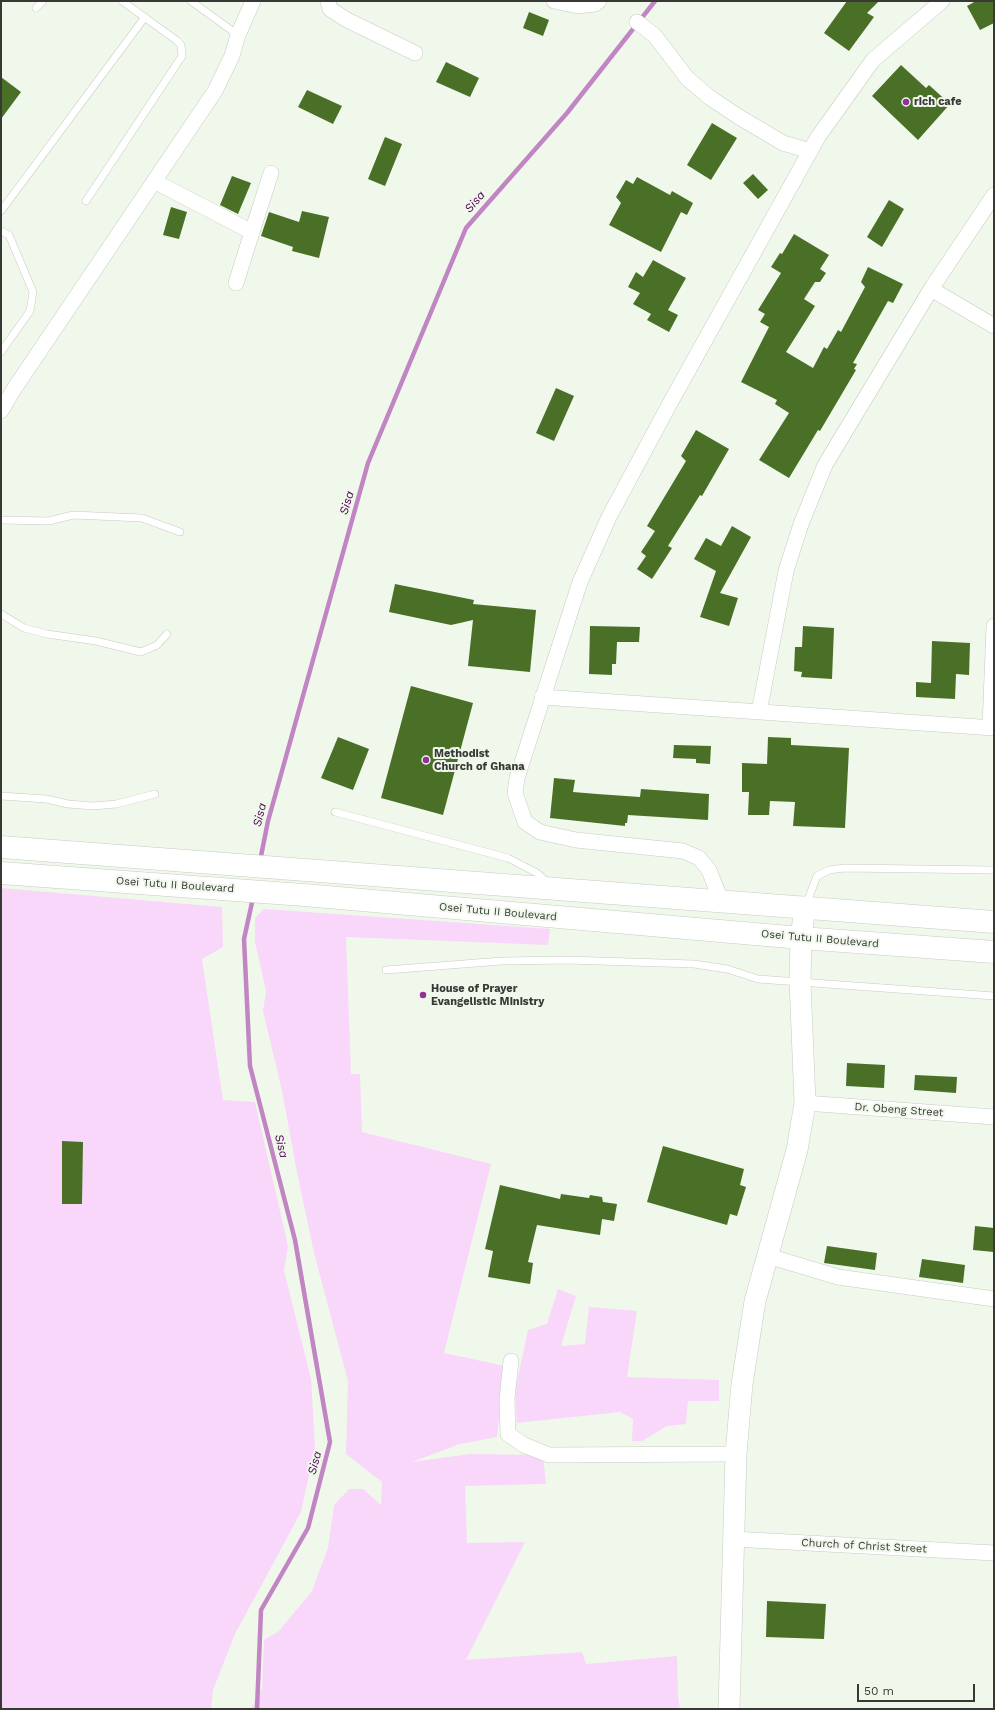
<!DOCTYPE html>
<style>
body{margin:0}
#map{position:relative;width:995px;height:1710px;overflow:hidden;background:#f0f8ec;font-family:"Work Sans",sans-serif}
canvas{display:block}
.frame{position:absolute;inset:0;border:2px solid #363934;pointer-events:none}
.scale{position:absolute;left:857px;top:1684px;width:118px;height:18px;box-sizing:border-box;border:2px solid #363934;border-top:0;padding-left:5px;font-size:12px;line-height:14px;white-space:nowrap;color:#363934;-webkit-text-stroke:3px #f0f8ec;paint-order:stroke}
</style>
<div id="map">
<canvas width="995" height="1710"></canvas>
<div class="frame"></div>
<div class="scale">50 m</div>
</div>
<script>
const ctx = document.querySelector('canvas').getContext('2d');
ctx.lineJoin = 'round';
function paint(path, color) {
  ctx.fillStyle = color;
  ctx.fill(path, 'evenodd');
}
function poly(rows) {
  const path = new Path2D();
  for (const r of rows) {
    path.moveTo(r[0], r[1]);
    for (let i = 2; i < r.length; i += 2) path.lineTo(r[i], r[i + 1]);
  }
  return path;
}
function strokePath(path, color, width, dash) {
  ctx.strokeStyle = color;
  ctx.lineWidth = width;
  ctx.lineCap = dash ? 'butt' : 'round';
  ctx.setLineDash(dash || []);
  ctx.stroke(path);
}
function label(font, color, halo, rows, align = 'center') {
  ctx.font = font + ' "Work Sans",sans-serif';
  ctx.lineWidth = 4;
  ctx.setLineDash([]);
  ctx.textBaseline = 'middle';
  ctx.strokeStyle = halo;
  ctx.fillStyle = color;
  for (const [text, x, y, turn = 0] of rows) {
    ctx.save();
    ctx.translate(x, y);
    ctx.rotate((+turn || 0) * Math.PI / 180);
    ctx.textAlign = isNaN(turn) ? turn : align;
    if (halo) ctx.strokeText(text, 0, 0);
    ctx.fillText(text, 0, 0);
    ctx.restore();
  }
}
paint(poly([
 [1,888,222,907,223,947,202,959,223,1100,255,1102,288,1246,284,1270,311,1379,315,1447,301,1512,235,1634,213,1690,211,1709,1,1709],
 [264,909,550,929,548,945,346,937,351,1074,360,1074,362,1132,491,1164,444,1353,505,1366,497,1437,460,1444,412,1462,470,1454,543,1455,546,1484,465,1486,467,1543,525,1542,466,1660,582,1652,586,1664,677,1656,678,1696,680,1709,251,1709,262,1688,264,1640,279,1631,312,1591,328,1548,334,1505,349,1489,363,1489,381,1505,382,1482,346,1454,348,1381,314,1253,296,1167,282,1091,263,1011,266,991,255,942,255,918],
 [558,1289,576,1296,561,1346,585,1344,589,1307,637,1311,627,1377,719,1380,719,1401,688,1401,686,1424,667,1426,642,1441,632,1441,633,1419,620,1412,517,1423,515,1391,528,1330,547,1324]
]), '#f9d7fa');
strokePath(poly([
 [260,861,268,821,368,463,466,228,567,113,655,1],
 [253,898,244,939,250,1066,295,1240,330,1442,308,1528,261,1610,257,1709]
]), '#c185c3', 4.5);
paint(poly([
 [847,1,879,1,867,13,874,17,849,51,824,33],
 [976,1,994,1,994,23,980,30,967,6],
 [529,12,549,20,543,36,523,28],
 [446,62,479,78,470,97,436,82],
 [901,65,926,88,929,85,950,104,918,140,872,96],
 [1,77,21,92,1,119],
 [307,90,342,106,333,124,298,107],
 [712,123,737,138,711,180,687,165],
 [385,137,402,144,385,186,368,179],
 [753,174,768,190,758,199,743,183],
 [232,176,251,183,238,214,220,205],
 [637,177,670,195,672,191,693,203,687,215,681,212,661,252,609,225,621,203,616,197,626,180,633,184],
 [889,200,904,209,882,247,867,237],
 [171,207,187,212,179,239,163,235],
 [302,211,329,217,319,258,292,251,293,247,261,236,269,212,299,222],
 [794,234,829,255,820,269,826,273,820,282,815,282,804,299,815,306,786,352,813,368,824,347,827,349,838,330,841,332,865,287,861,282,868,267,903,284,893,303,888,301,853,363,857,364,854,369,856,370,820,431,818,430,789,478,759,460,789,413,775,404,777,400,741,382,769,327,760,322,765,314,758,310,781,273,771,267,780,253,782,254],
 [653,260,686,278,668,310,678,315,669,332,647,320,651,314,633,304,640,293,628,287,636,272,643,277],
 [556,388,574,396,554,441,536,433],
 [696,430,729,449,702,496,700,495,668,546,672,548,652,579,637,569,646,556,641,552,655,531,647,526,686,461,681,456],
 [732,526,751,537,720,593,738,598,729,626,700,617,716,571,694,559,706,538,721,546],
 [395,584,474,600,473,604,536,610,530,672,468,666,473,620,451,625,389,612],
 [590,626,640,627,639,642,617,642,616,664,612,664,612,675,589,674],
 [803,626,834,628,832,679,801,677,802,672,794,671,795,647,802,647],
 [932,641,970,643,969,675,956,674,955,699,916,697,916,682,931,683],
 [411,686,473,703,443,815,381,798],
 [338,737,369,749,353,790,321,778],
 [768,737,791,738,791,745,849,748,845,828,793,826,795,802,770,801,769,815,748,815,749,792,742,792,742,763,767,764],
 [674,745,711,746,710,764,696,763,696,759,673,758],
 [554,778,575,780,573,792,597,794,640,797,641,789,709,794,708,820,628,815,627,823,625,823,625,826,550,818],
 [847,1063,885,1065,884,1088,846,1086],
 [915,1075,957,1077,956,1093,914,1090],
 [62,1141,83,1142,82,1204,62,1204],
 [663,1146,744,1169,740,1185,746,1187,737,1216,730,1214,727,1225,647,1202],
 [500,1185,560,1199,561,1194,589,1198,590,1195,602,1197,603,1202,617,1204,614,1221,602,1219,600,1235,537,1225,528,1262,533,1263,530,1284,488,1277,493,1251,485,1249],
 [975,1226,994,1228,994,1252,973,1250],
 [827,1246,877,1253,875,1270,824,1263],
 [922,1259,965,1265,963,1283,919,1277],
 [767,1601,826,1604,824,1639,766,1637]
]), '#4a7027');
const lane = poly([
 [191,1,238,35],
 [36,8,43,1],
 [86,201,182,56,181,45,176,40,122,1],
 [1,211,145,17],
 [1,231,9,235,33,292,30,311,1,352],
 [1,520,49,521,73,515,142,518,180,532],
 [1,614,24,628,47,634,96,641,141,652,157,645,167,634],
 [1,796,46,799,68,804,93,806,116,804,155,794],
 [335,812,508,858,537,873,548,883],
 [806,905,817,876,829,870,844,868,994,870],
 [386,970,502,961,567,960,694,964,727,969,758,979,994,996]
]);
const street = poly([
 [328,1,330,9,347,20,415,53],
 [554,1,578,6,595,4,599,1],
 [637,22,655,36,687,78,709,97,739,117,783,143,810,151],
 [154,181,252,232,236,283],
 [252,232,271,173],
 [931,289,994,326],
 [1,411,14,389,215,91,232,56,238,35,253,1],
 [542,697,994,728],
 [759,712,786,571,801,524,825,465,931,289,994,195],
 [990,727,994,626],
 [721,901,709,870,699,858,683,851,576,840,540,832,525,822,515,793,517,778,580,582,609,517,669,405,818,137,873,60,942,1],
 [805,1103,994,1117],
 [768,1256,838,1277,994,1299],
 [511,1361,507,1399,508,1434,524,1445,549,1455,736,1454],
 [733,1539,994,1553]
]);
const secondary = poly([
 [729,1709,736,1454,742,1384,755,1301,797,1150,805,1103,800,981,801,938,805,907]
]);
const highway = poly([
 [1,847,994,922],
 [1,873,304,895,801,938,994,952]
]);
strokePath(lane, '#c5ccc0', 8);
strokePath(street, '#c5ccc0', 16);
strokePath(secondary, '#c5ccc0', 22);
strokePath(highway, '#c5ccc0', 23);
strokePath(lane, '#fff', 7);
strokePath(street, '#fff', 15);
strokePath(secondary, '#fff', 21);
strokePath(highway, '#fff', 22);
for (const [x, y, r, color] of [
 [906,102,4,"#933199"],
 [426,760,4,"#933199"],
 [423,995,4,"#933199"]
]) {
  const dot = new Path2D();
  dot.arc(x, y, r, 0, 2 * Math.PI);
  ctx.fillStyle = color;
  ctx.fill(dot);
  strokePath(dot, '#f0f8ec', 1.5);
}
label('bold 11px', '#363934', '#f0f8ec', [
 ["rich cafe",914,102],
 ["Methodist",434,754],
 ["Church of Ghana",434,767],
 ["House of Prayer",431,989],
 ["Evangelistic Ministry",431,1002]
], 'left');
label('11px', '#363934', '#f0f8ec', [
 ["Osei Tutu II Boulevard",175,885,4],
 ["Osei Tutu II Boulevard",498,912,5],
 ["Osei Tutu II Boulevard",820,939,5],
 ["Dr. Obeng Street",899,1110,4],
 ["Church of Christ Street",864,1546,3]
]);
label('italic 12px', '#4e0053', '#f0f8ec', [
 ["Sisa",475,202,-49],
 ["Sisa",347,503,-74],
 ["Sisa",260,815,-76],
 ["Sisa",281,1146,76],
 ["Sisa",315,1463,-75]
]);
</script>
